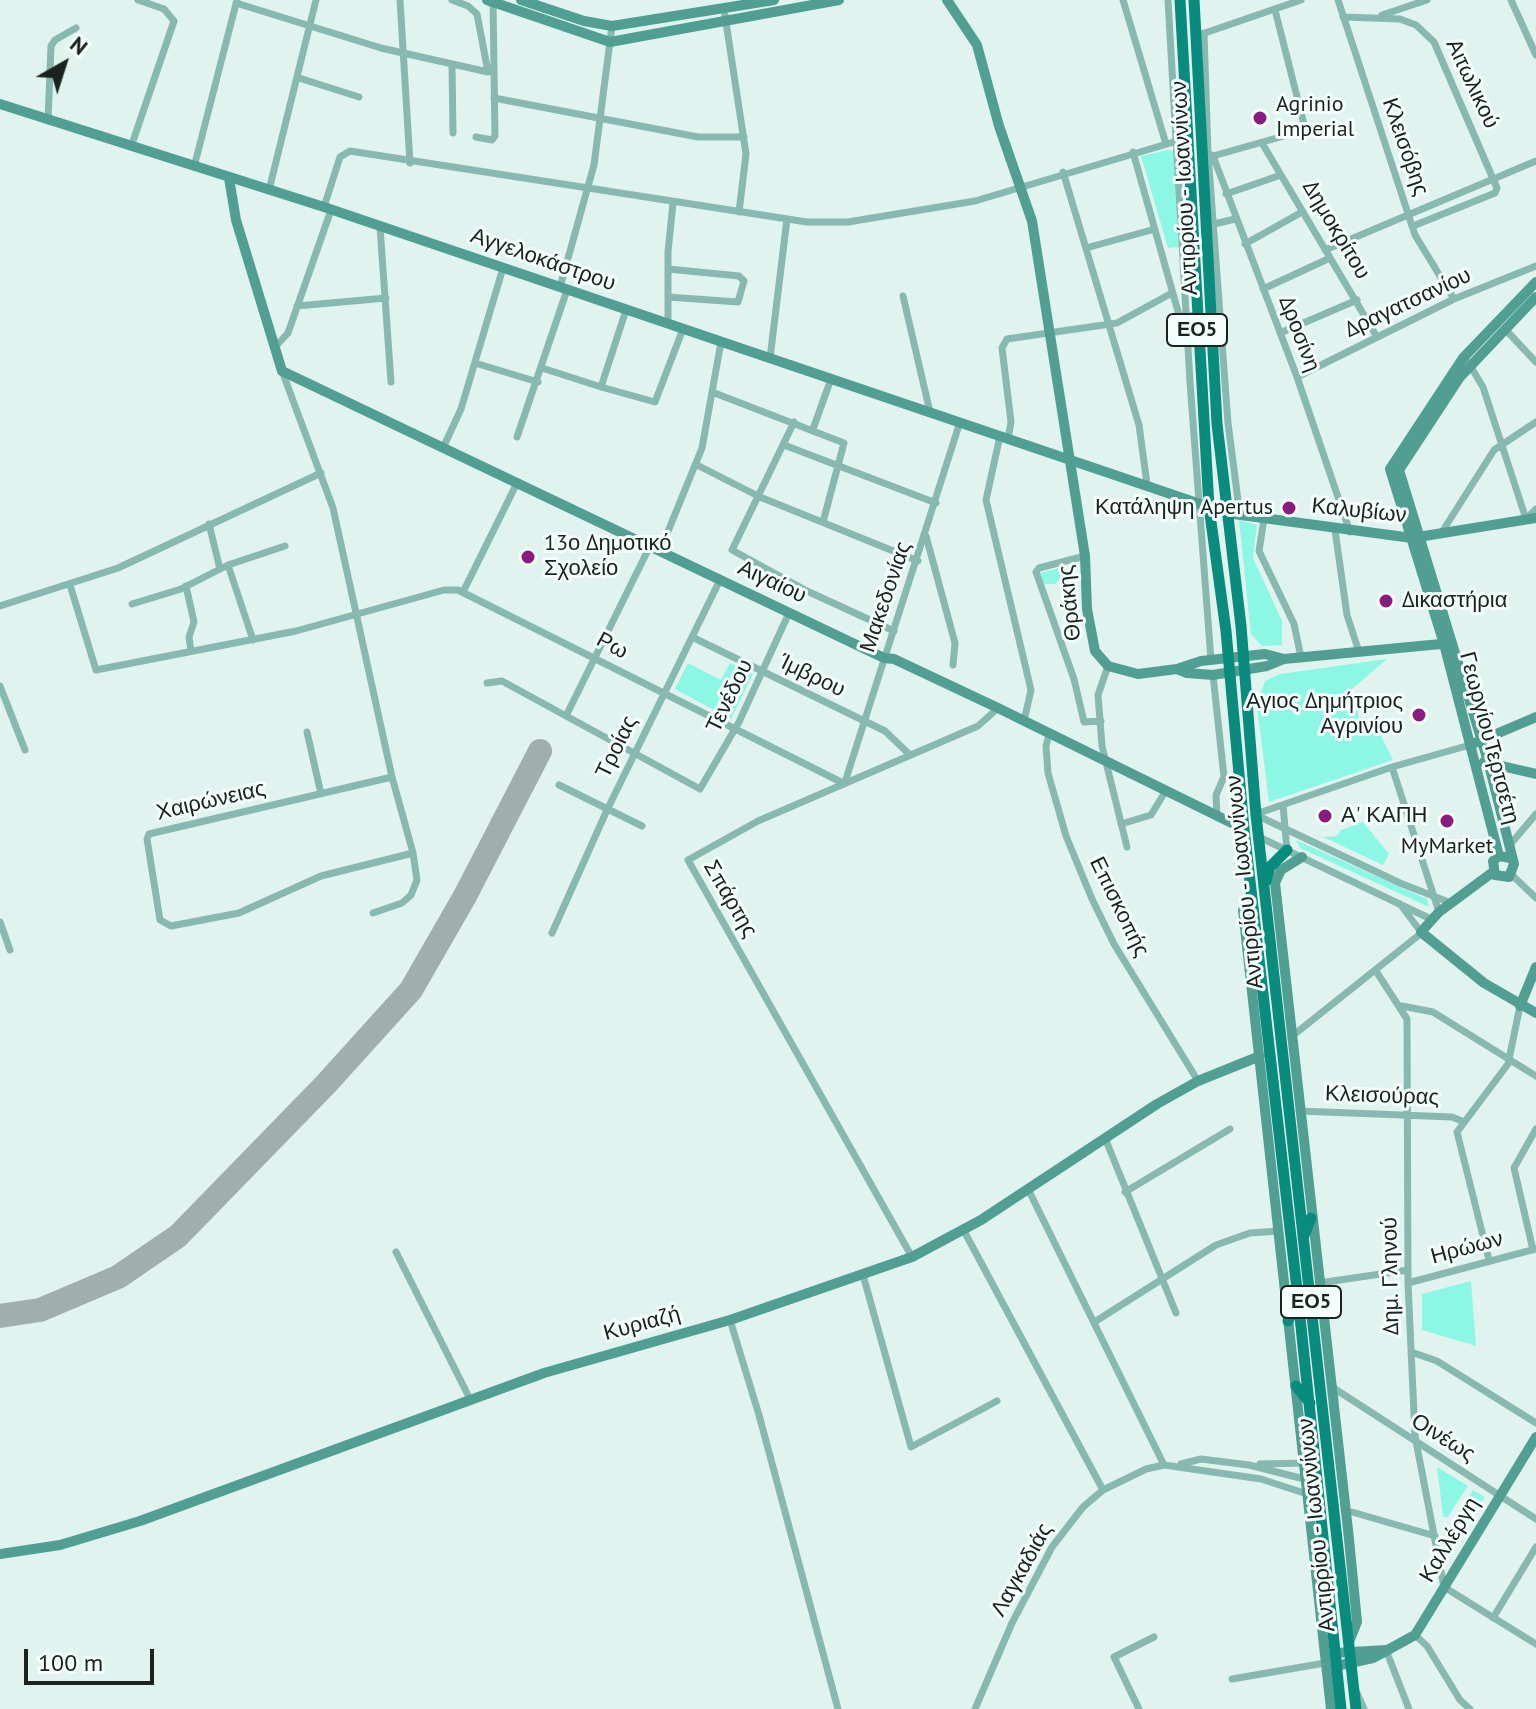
<!DOCTYPE html>
<meta charset="utf-8">
<style>
body{margin:0}
#map{position:relative;width:1536px;height:1709px;overflow:hidden;background:#e1f3ef;font-family:"PT Sans",sans-serif}
canvas{display:block}
.north{position:absolute;left:24px;top:24px;width:80px;height:80px;-webkit-text-stroke:6px #f4fefc;paint-order:stroke;rotate:39deg;font-size:22px;font-weight:700;line-height:32px;text-align:center;color:#1b2220}
.north::after{content:'';display:block;margin:auto;width:28px;height:36px;background:#1b2220;clip-path:polygon(50% 0,100% 100%,50% 72%,0 100%)}
.scale{position:absolute;left:24px;top:1649px;width:130px;height:36px;box-sizing:border-box;border:4px solid #1b2220;border-top:0;padding-left:10px;font-size:24px;line-height:28px;white-space:nowrap;color:#1b2220;-webkit-text-stroke:6px #f4fefc;paint-order:stroke}
</style>
<div id="map">
<canvas width="1536" height="1709"></canvas>
<div class="north">N</div>
<div class="scale">100 m</div>
</div>
<script>
const ctx = document.querySelector('canvas').getContext('2d');
ctx.lineJoin = 'round';
function paint(path, color) {
  ctx.fillStyle = color;
  ctx.fill(path, 'evenodd');
}
function poly(rows) {
  const path = new Path2D();
  for (const r of rows) {
    path.moveTo(r[0], r[1]);
    for (let i = 2; i < r.length; i += 2) path.lineTo(r[i], r[i + 1]);
  }
  return path;
}
function strokePath(path, color, width, dash) {
  ctx.strokeStyle = color;
  ctx.lineWidth = width;
  ctx.lineCap = dash ? 'butt' : 'round';
  ctx.setLineDash(dash || []);
  ctx.stroke(path);
}
function label(font, color, halo, rows, align = 'center') {
  ctx.font = font + ' "PT Sans",sans-serif';
  ctx.lineWidth = 6;
  ctx.setLineDash([]);
  ctx.textBaseline = 'middle';
  ctx.strokeStyle = halo;
  ctx.fillStyle = color;
  for (const [text, x, y, turn = 0] of rows) {
    ctx.save();
    ctx.translate(x, y);
    ctx.rotate((+turn || 0) * Math.PI / 180);
    ctx.textAlign = isNaN(turn) ? turn : align;
    if (halo) ctx.strokeText(text, 0, 0);
    ctx.fillText(text, 0, 0);
    ctx.restore();
  }
}
paint(poly([
 [1168,150,1174,151,1180,247,1168,248,1141,156],
 [1239,520,1257,525,1253,558,1282,621,1282,645,1262,646,1251,634],
 [1064,567,1066,573,1055,584,1043,584,1040,573],
 [1387,659,1351,690,1349,705,1351,710,1357,709,1362,730,1376,726,1393,760,1269,802,1257,706,1265,681,1280,674],
 [688,663,721,680,730,663,753,674,731,719,675,689],
 [1363,822,1389,854,1383,865,1323,837,1337,836,1341,830],
 [1296,840,1427,899,1429,907,1300,848],
 [1471,1281,1476,1346,1422,1330,1422,1294],
 [1437,1467,1468,1486,1447,1518,1443,1516],
 [1473,1490,1485,1497,1453,1548,1447,1548,1445,1536]
]), '#8df7e6');
strokePath(poly([
 [0,1316,40,1310,118,1277,178,1236,326,1084,411,990,465,896,540,751]
]), '#a0afac', 24);
strokePath(poly([
 [400,0,410,163],
 [1123,0,1166,144],
 [1168,0,1190,382,1211,660],
 [1338,0,1415,235,1454,299],
 [1511,0,1536,55],
 [236,3,381,48,488,72,477,14,468,6,452,0],
 [724,9,746,154,739,212],
 [1382,15,1427,0],
 [1343,17,1400,19,1416,25,1434,42,1497,188,1495,193,1413,226],
 [1204,33,1208,153,1228,423,1240,516],
 [1202,34,1301,0],
 [452,64,453,133],
 [299,78,359,97],
 [494,98,698,137,744,137],
 [48,121,51,46,55,40,76,28],
 [476,137,492,140,495,136,493,0],
 [1262,143,1377,337],
 [131,147,174,21,164,9,138,0],
 [1133,152,1179,315,1196,316],
 [1208,153,1213,156,1297,377,1350,532],
 [1213,156,1298,132,1304,124,1275,10],
 [194,167,237,0],
 [1063,172,1139,425,1147,484],
 [269,190,316,0],
 [1226,194,1281,175],
 [324,207,340,157,350,151,807,222,848,222,975,201,1177,141],
 [1214,224,1235,219],
 [380,227,391,382],
 [1245,244,1302,212],
 [1086,248,1155,229],
 [1325,250,1536,161],
 [560,287,594,165,612,26],
 [1263,289,1330,258],
 [903,296,930,412],
 [668,297,738,302,744,281,739,276,668,269],
 [297,306,386,298],
 [668,324,668,252,673,203],
 [1505,329,1536,362],
 [1280,333,1357,300],
 [276,346,288,333,331,210],
 [770,358,787,219],
 [1468,362,1483,387,1526,519,1536,509],
 [475,363,538,382],
 [542,368,601,387,626,310],
 [282,371,333,508,392,777,413,853,417,880,411,895,402,903,373,913],
 [1297,377,1454,299,1536,266],
 [601,387,655,402,683,329],
 [712,392,844,443,823,522],
 [794,422,732,550,807,591,894,631],
 [813,429,831,379],
 [1000,436,986,500,1031,690,1024,721],
 [517,437,567,290],
 [1008,439,1011,422,1002,348,1007,339,1117,323,1172,293],
 [784,445,936,503],
 [443,448,461,409,503,268],
 [697,465,760,497,918,561],
 [1264,519,1259,551,1294,624,1301,657],
 [209,524,220,569],
 [1335,530,1347,615,1359,652],
 [1442,532,1494,450,1536,422],
 [926,536,955,643,953,665],
 [660,551,702,448,721,342],
 [1085,556,1039,568,1036,572,1074,679,1084,722,1101,721],
 [228,565,253,640],
 [70,585,96,670,296,631,444,590,458,590,843,783],
 [186,586,194,622,189,637,191,651],
 [463,592,517,483],
 [132,604,181,589,228,565,285,546],
 [0,606,118,568,321,473],
 [692,637,885,731,910,755],
 [1108,666,1098,695,1102,746,1127,847],
 [1213,675,1224,777,1216,795,1217,817],
 [487,683,502,681,700,789,739,722,789,613],
 [0,686,25,750],
 [566,716,650,546],
 [307,732,321,794],
 [1049,734,1046,746,1048,773,1066,836,1092,899,1114,944,1198,1081],
 [1392,767,1439,912],
 [392,777,149,834,147,839,160,920,171,926,239,913,321,876,413,853],
 [845,782,960,422],
 [559,785,642,826],
 [1283,805,1287,850],
 [1256,814,1392,767,1470,745],
 [1256,815,1400,883,1451,903],
 [1121,824,1151,815,1165,792],
 [1259,837,1433,920],
 [1509,846,1536,814],
 [1512,875,1536,898],
 [0,922,10,950],
 [552,933,607,810,720,580],
 [1376,971,1407,1019,1408,1283,1415,1436,1444,1587,1536,1644],
 [1402,1006,1433,1012,1536,1076],
 [1291,1037,1419,935,1421,932,1400,904],
 [1299,1111,1452,1117,1462,1121],
 [1105,1138,1176,1313],
 [1028,1189,1164,1465],
 [1125,1192,1230,1129],
 [964,1231,1103,1490],
 [1533,1250,1514,1168,1536,1129],
 [396,1252,471,1401],
 [912,1257,688,860,758,821,978,726,998,708],
 [1489,1260,1457,1132,1508,1064,1520,1006],
 [863,1275,911,1447,997,1401],
 [1319,1283,1408,1270],
 [1408,1283,1536,1249],
 [730,1320,759,1415,838,1709],
 [1096,1321,1216,1245,1250,1233,1279,1231],
 [1411,1352,1437,1361,1536,1423],
 [1332,1387,1536,1519],
 [1181,1464,1201,1459,1249,1465,1308,1480],
 [1260,1464,1306,1463],
 [1352,1512,1435,1536],
 [1493,1618,1536,1547],
 [1415,1635,1427,1646,1460,1700,1470,1709],
 [1386,1650,1409,1709],
 [1232,1679,1325,1663],
 [1357,1693,1364,1709],
 [975,1709,1012,1623,1052,1547,1083,1507,1103,1490,1146,1469,1164,1465,1261,1479,1304,1493],
 [1139,1709,1114,1657,1154,1637]
]), '#88b9b1', 7);
strokePath(poly([
 [487,0,610,42,839,0],
 [521,0,584,21,612,26,774,0],
 [947,0,977,45,999,126,1032,221,1085,556,1087,609,1095,651,1108,666,1138,674,1177,669,1201,661,1265,654,1284,659],
 [0,104,324,207,1209,507],
 [229,178,236,220,282,371,884,658,894,659,998,708,1244,829],
 [1226,513,1412,538,1536,518],
 [1177,669,1187,673,1213,675,1267,666,1284,659,1451,643],
 [1475,743,1536,717],
 [1484,762,1536,774],
 [1499,856,1444,644,1390,469,1463,358,1536,282],
 [1302,857,1281,870,1275,883,1349,1539,1357,1622,1349,1642],
 [1510,858,1499,856,1493,861,1495,875,1509,877,1514,864,1488,761,1399,470,1460,377,1536,297],
 [1493,872,1439,912,1421,932,1484,983,1536,1013],
 [1251,894,1243,910,1331,1709],
 [1520,1006,1536,967],
 [0,1554,60,1545,140,1521,544,1373,730,1320,912,1257,981,1220,1157,1104,1198,1081,1260,1056],
 [1335,1653,1386,1650],
 [1336,1666,1373,1658,1415,1635,1536,1437]
]), '#509f92', 10);
strokePath(poly([
 [1180,0,1209,507,1226,631,1244,829,1298,1298,1341,1709],
 [1194,0,1217,424,1241,626,1256,815,1356,1709],
 [1266,881,1270,867,1287,850],
 [1303,1238,1311,1218],
 [1288,1321,1298,1299],
 [1296,1386,1310,1403]
]), '#098b7d', 11);
for (const [x, y, r, color] of [
 [1260,118,8,"#8a1c80"],
 [1289,508,8,"#8a1c80"],
 [528,557,8,"#8a1c80"],
 [1386,601,8,"#8a1c80"],
 [1419,715,8,"#8a1c80"],
 [1325,816,8,"#8a1c80"],
 [1447,821,8,"#8a1c80"]
]) {
  const dot = new Path2D();
  dot.arc(x, y, r, 0, 2 * Math.PI);
  ctx.fillStyle = color;
  ctx.fill(dot);
  strokePath(dot, '#f4fefc', 3);
}
for (const [x, y, w] of [
 [1197,330,60],
 [1311,1302,60]
]) {
  const box = new Path2D();
  box.roundRect(x - w / 2, y - 16, w, 32, 6);
  ctx.fillStyle = '#f4fefc';
  ctx.fill(box);
  strokePath(box, '#1b2220', 2);
}
label('bold 20px', '#1b2220', null, [
 ["ΕΟ5",1197,330],
 ["ΕΟ5",1311,1302]
]);
label('22px', '#1b2220', '#f4fefc', [
 ["Αιτωλικού",1472,84,65],
 ["Κλεισόβης",1405,147,71],
 ["Αντιρρίου - Ιωαννίνων",1185,188,-93],
 ["Δημοκρίτου",1336,230,59],
 ["Αγγελοκάστρου",543,260,19],
 ["Δραγατσανίου",1408,303,-25],
 ["Δροσίνη",1299,334,69],
 ["Καλυβίων",1359,511,6],
 ["Αιγαίου",772,582,25],
 ["Μακεδονίας",886,597,-71],
 ["Θράκης",1070,603,-96],
 ["Ρω",612,646,28],
 ["Ίμβρου",812,676,26],
 ["Τενέδου",730,696,-64],
 ["ΓεωργίουΤερτσέτη",1489,738,75],
 ["Τροίας",617,747,-64],
 ["Χαιρώνειας",211,801,-13],
 ["Αντιρρίου - Ιωαννίνων",1245,882,-96],
 ["Σπάρτης",730,899,60],
 ["Επισκοπής",1119,907,64],
 ["Κλεισούρας",1382,1096,2],
 ["Ηρώων",1467,1248,-15],
 ["Δημ. Γληνού",1391,1276,-91],
 ["Κυριαζή",642,1324,-15],
 ["Οινέως",1443,1438,32],
 ["Αντιρρίου - Ιωαννίνων",1317,1525,-96],
 ["Καλλέργη",1450,1540,-59],
 ["Λαγκαδιάς",1022,1570,-61]
]);
label('22px', '#1b2220', '#f4fefc', [
 ["Agrinio",1276,105],
 ["Imperial",1276,130],
 ["Κατάληψη Apertus",1273,508,"right"],
 ["13ο Δημοτικό",544,544],
 ["Σχολείο",544,569],
 ["Δικαστήρια",1402,601],
 ["Αγιος Δημήτριος",1403,702,"right"],
 ["Αγρινίου",1403,727,"right"],
 ["Α' ΚΑΠΗ",1341,816],
 ["MyMarket",1447,847,"center"]
], 'left');
</script>
